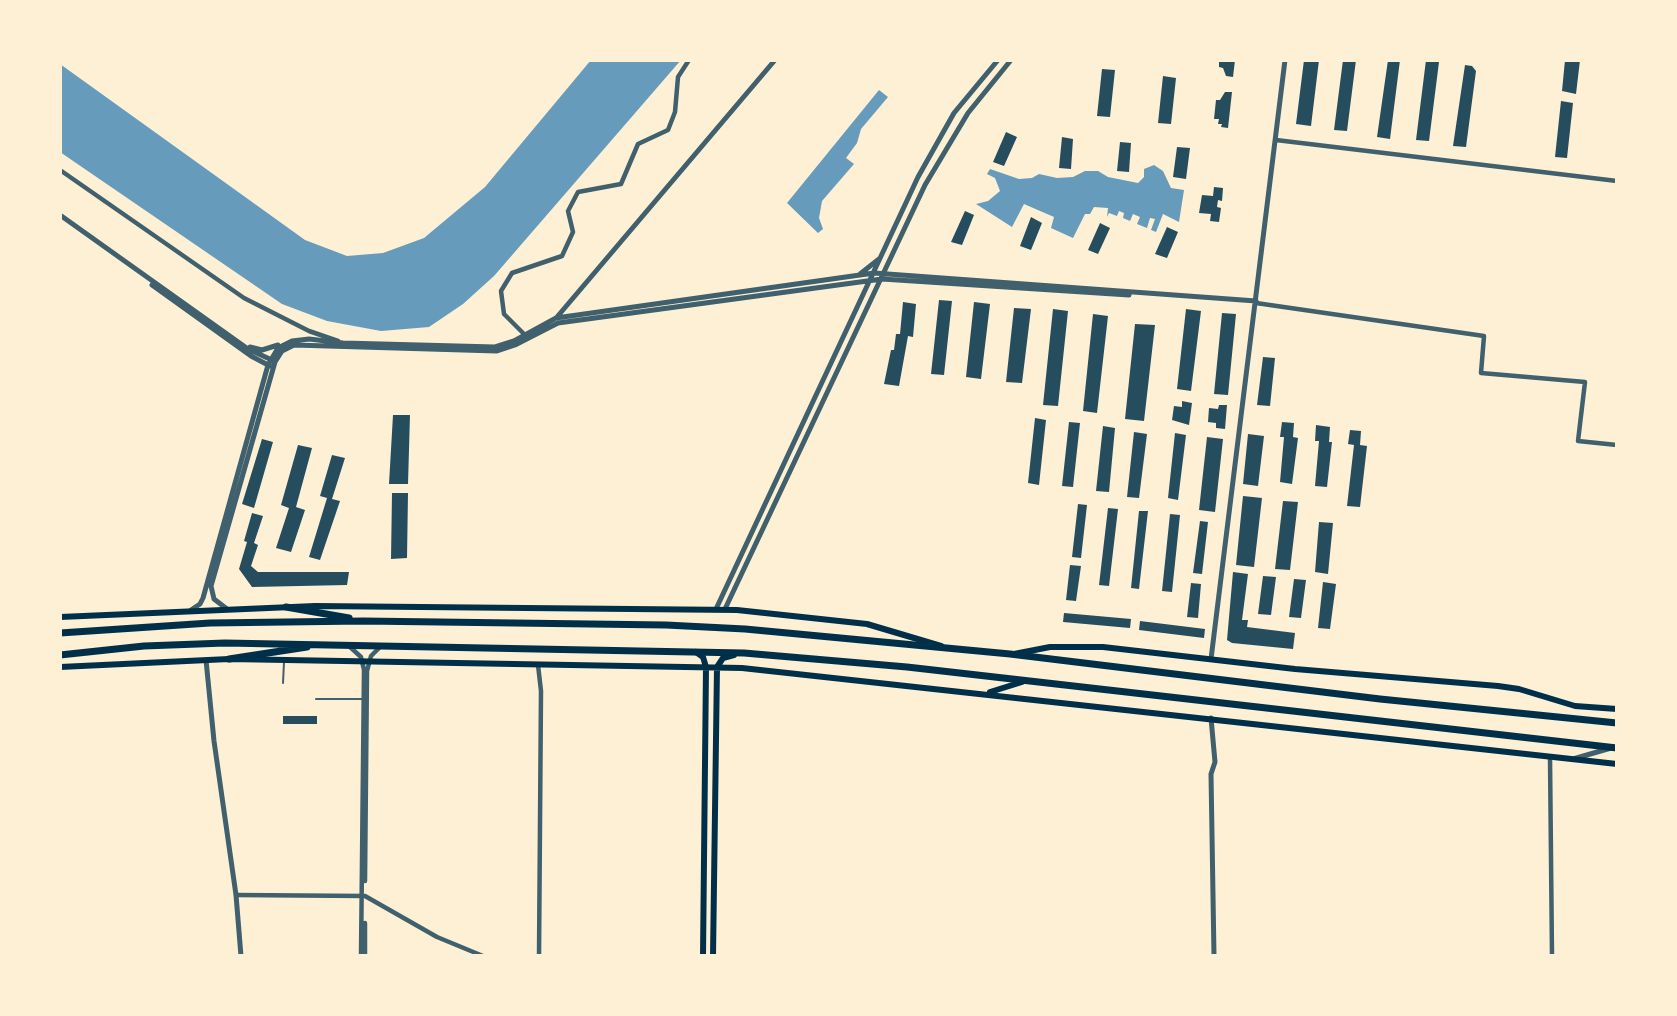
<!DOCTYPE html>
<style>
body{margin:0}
#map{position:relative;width:1677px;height:1016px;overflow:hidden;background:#fdf0d5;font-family:"Open Sans",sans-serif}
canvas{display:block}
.frame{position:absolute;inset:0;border:62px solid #fdf0d5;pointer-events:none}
</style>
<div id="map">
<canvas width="1677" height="1016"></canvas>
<div class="frame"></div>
</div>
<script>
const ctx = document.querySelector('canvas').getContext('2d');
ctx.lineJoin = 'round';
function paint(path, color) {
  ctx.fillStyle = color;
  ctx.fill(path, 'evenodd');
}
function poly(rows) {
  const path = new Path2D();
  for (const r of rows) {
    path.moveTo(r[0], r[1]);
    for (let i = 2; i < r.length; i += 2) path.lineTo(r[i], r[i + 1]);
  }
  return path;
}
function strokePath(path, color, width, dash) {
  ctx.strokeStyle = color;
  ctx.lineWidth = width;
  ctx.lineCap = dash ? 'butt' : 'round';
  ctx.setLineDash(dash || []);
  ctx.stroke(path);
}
paint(poly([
 [591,60,681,60,494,276,463,304,429,327,381,331,327,321,282,304,60,152,60,64,305,240,347,256,383,253,424,238,485,187],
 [879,90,888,97,861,129,857,143,846,158,854,164,822,201,819,218,823,229,818,233,787,203],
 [1154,165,1163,171,1171,188,1184,190,1179,222,1163,214,1156,232,1151,230,1155,219,1150,218,1147,228,1137,224,1140,217,1133,214,1130,221,1123,218,1124,213,1119,211,1117,216,1109,213,1107,217,1108,208,1094,207,1090,214,1085,214,1073,238,1051,228,1054,217,1024,204,1012,227,976,204,988,201,1000,191,995,178,987,174,990,169,1019,179,1032,178,1039,174,1057,178,1073,177,1085,171,1098,171,1108,177,1138,183,1144,177,1144,169]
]), '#669bbc');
paint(poly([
 [1219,60,1235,60,1233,77,1226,76,1223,68,1219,67],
 [1304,60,1319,60,1311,126,1296,124],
 [1343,60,1356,60,1347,131,1334,130],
 [1388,60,1400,60,1390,139,1377,137],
 [1426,60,1439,62,1429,141,1416,140],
 [1565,60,1580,60,1576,94,1562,91],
 [1465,65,1472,66,1476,71,1466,147,1453,146],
 [1102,69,1115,70,1110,117,1097,116],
 [1163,76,1176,78,1171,124,1158,123],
 [1225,92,1232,92,1228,128,1221,127,1222,124,1218,124,1219,119,1214,119,1216,100,1220,100],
 [1561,101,1573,103,1567,158,1555,157],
 [1006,132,1017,137,1004,166,993,162],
 [1062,137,1073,139,1071,169,1059,168],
 [1120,142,1131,143,1129,172,1117,171],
 [1177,147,1190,148,1186,179,1173,177],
 [1214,187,1223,188,1222,201,1218,200,1217,207,1221,208,1219,222,1210,221,1211,214,1199,213,1202,195,1213,196],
 [965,211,974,215,962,245,951,242],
 [1031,217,1042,223,1031,250,1020,246],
 [1100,223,1110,228,1098,254,1088,250],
 [1167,227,1178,232,1167,258,1155,254],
 [939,300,952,301,944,375,931,374],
 [903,302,916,304,913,337,908,336,899,386,884,384,891,350,894,350,896,334,900,334],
 [974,302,990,304,981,379,966,377],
 [1014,308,1031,309,1022,383,1006,382],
 [1053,309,1068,311,1058,406,1043,405],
 [1186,309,1201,311,1191,391,1177,389],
 [1222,313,1236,314,1228,395,1214,394],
 [1093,314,1108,316,1097,413,1083,411],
 [1135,324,1155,325,1144,421,1125,419],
 [1263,357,1275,358,1270,406,1257,405],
 [1182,401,1192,403,1189,425,1172,420,1174,406,1182,407],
 [1219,405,1227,405,1225,429,1216,428,1216,423,1208,422,1209,408,1218,409],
 [393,415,410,415,408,484,389,484],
 [1035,418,1046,420,1039,485,1028,483],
 [1069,422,1080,423,1073,487,1062,486],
 [1282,422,1294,423,1293,437,1298,438,1292,484,1280,482,1284,437,1280,437],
 [1316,425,1330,427,1329,442,1332,442,1327,487,1315,486,1319,441,1315,441],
 [1103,426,1115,428,1109,492,1096,491],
 [1350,430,1361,431,1360,445,1367,446,1360,507,1347,506,1354,445,1348,444],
 [1134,432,1147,434,1139,498,1127,497],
 [1175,433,1186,435,1178,500,1168,498],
 [1248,434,1264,436,1258,486,1243,484],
 [1207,437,1223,439,1215,512,1199,510],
 [262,439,273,442,254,508,242,504],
 [298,445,312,448,296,507,305,510,291,552,276,548,289,508,281,505],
 [332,455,345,458,332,499,340,501,320,560,309,557,327,498,320,496],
 [392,493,408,493,407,558,391,559],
 [1243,496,1262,498,1254,567,1236,565],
 [1283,501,1298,502,1290,570,1275,569],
 [1078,504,1087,505,1081,558,1072,557],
 [1108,508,1118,509,1109,586,1099,585],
 [1139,511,1148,511,1139,589,1131,588],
 [252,513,263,516,254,543,258,545,251,566,258,572,349,572,347,585,252,587,239,569,247,542,244,541],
 [1170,514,1180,515,1172,592,1162,591],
 [1200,521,1208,522,1202,574,1193,573],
 [1319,522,1333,523,1328,574,1315,572],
 [1070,565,1081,566,1076,601,1066,600],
 [1233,572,1248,574,1242,620,1248,620,1247,627,1295,633,1293,649,1232,643,1227,640],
 [1263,576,1276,577,1271,615,1258,614],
 [1294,579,1306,580,1301,618,1289,617],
 [1323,582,1336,584,1330,629,1318,628],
 [1191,583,1201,584,1198,618,1187,617],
 [1064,613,1131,619,1130,628,1063,622],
 [1140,621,1205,629,1204,638,1139,630],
 [283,716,317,716,317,724,283,724]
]), '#264d5e');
strokePath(poly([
 [283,683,284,662],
 [316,699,364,699]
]), '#3f606c', 2);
strokePath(poly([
 [1276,140,1617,181],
 [60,170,244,298,309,331,338,341],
 [1256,303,1484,336,1481,373,1585,382,1578,441,1617,445],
 [525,335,504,314,501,291,512,273,562,256,573,232,568,211,578,192,621,184,638,144,668,130,675,112,678,77,689,60],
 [349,646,361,657,364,670,361,956],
 [538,665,541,691,539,956],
 [1550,757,1552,956],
 [365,881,367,671,371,656,381,646],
 [236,895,365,896,437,937,483,956],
 [365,956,365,923]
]), '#3f606c', 4.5);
strokePath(poly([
 [60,215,248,349,274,361],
 [860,274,879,259],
 [152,285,251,356,270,366],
 [557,317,775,60],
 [250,347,262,350,278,345],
 [227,609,214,599,211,586,275,362,282,351,294,345,497,351,515,345,558,323,882,279,1129,295],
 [716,609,918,177,954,113,998,60],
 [725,609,925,185,968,113,1011,60],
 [191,610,200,604,203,598,268,365,278,348,292,341,309,339,343,343,495,347,514,341,556,318,874,273,1256,301],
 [1211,659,1285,60],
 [206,660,214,741,236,895,241,956],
 [1211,718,1215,762,1211,774,1214,956],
 [1573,759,1611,748]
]), '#3f606c', 5);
strokePath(poly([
 [60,617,315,606,737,610,867,624,941,646],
 [696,652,703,657,706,667,703,956],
 [1014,654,1050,647,1103,647,1295,669,1498,686,1519,689,1575,706,1617,709],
 [60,667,229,659,742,668,1617,764],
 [990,692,1022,682],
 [713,956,717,667,723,658,734,655]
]), '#003049', 6);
strokePath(poly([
 [286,607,349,618],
 [60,633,210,623,363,621,666,625,745,629,1010,654,1380,699,1617,723],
 [60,655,144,646,225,643,744,653,907,667,1617,748],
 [229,659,307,647]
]), '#003049', 7);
</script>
